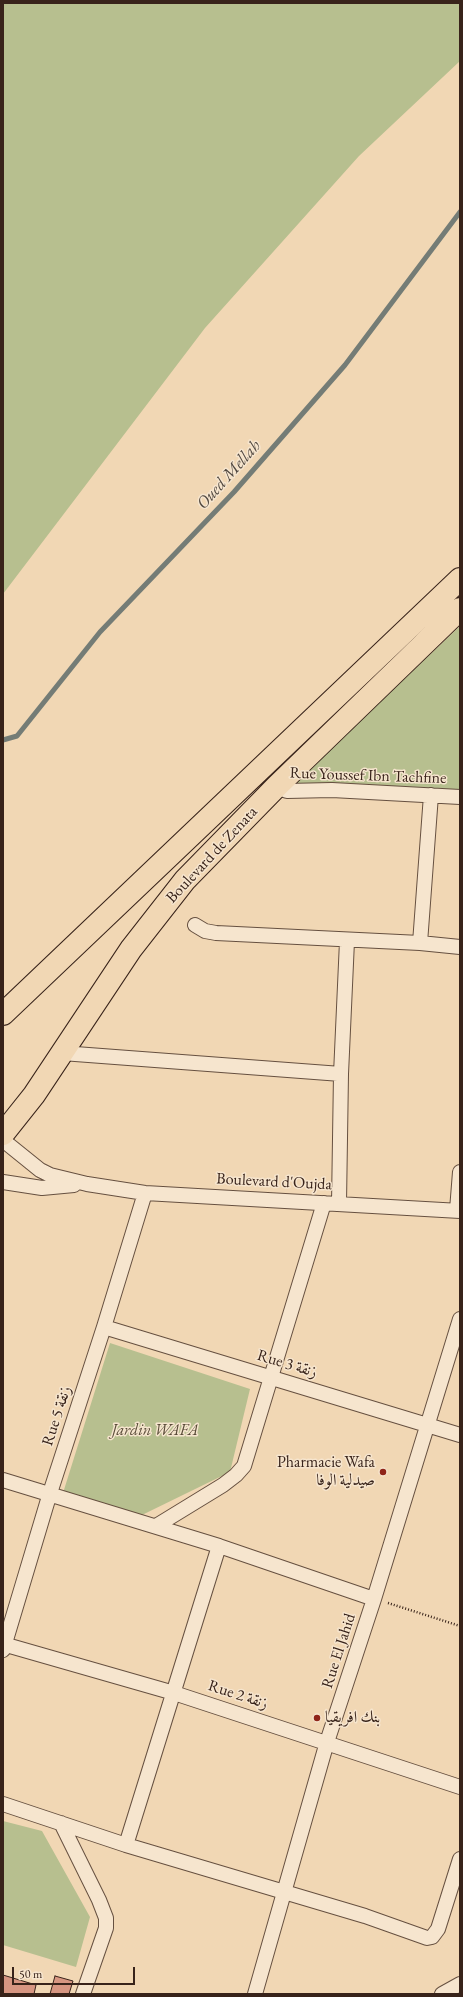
<!DOCTYPE html>
<meta charset="utf-8">
<style>
body{margin:0}
#map{position:relative;width:463px;height:1997px;overflow:hidden;background:#f1d7b4;font-family:"EB Garamond",serif}
canvas{display:block}
.frame{position:absolute;inset:0;border:4px solid #38231a;pointer-events:none}
.scale{position:absolute;left:12px;top:1967px;width:123px;height:18px;box-sizing:border-box;border:2px solid #38231a;border-top:0;padding-left:5px;font-size:12px;line-height:14px;white-space:nowrap;color:#38231a;-webkit-text-stroke:3px #f6e5ce;paint-order:stroke}
</style>
<div id="map">
<canvas width="463" height="1997"></canvas>
<div class="frame"></div>
<div class="scale">50 m</div>
</div>
<script>
const ctx = document.querySelector('canvas').getContext('2d');
ctx.lineJoin = 'round';
function paint(path, color) {
  ctx.fillStyle = color;
  ctx.fill(path, 'evenodd');
}
function poly(rows) {
  const path = new Path2D();
  for (const r of rows) {
    path.moveTo(r[0], r[1]);
    for (let i = 2; i < r.length; i += 2) path.lineTo(r[i], r[i + 1]);
  }
  return path;
}
function strokePath(path, color, width, dash) {
  ctx.strokeStyle = color;
  ctx.lineWidth = width;
  ctx.lineCap = dash ? 'butt' : 'round';
  ctx.setLineDash(dash || []);
  ctx.stroke(path);
}
function label(font, color, halo, rows, align = 'center') {
  ctx.font = font + ' "EB Garamond",Amiri,serif';
  ctx.lineWidth = 3;
  ctx.setLineDash([]);
  ctx.textBaseline = 'middle';
  ctx.strokeStyle = halo;
  ctx.fillStyle = color;
  for (const [text, x, y, turn = 0] of rows) {
    ctx.save();
    ctx.translate(x, y);
    ctx.rotate((+turn || 0) * Math.PI / 180);
    ctx.textAlign = isNaN(turn) ? turn : align;
    if (halo) ctx.strokeText(text, 0, 0);
    ctx.fillText(text, 0, 0);
    ctx.restore();
  }
}
paint(poly([
 [3,3,460,3,460,61,359,156,205,328,3,594],
 [460,626,460,794,295,783],
 [110,1343,250,1389,230,1472,142,1515,63,1493],
 [3,1821,42,1831,90,1917,76,1967,3,1945]
]), '#b7bf8f');
strokePath(poly([
 [3,740,17,736,100,632,234,492,345,365,460,212]
]), '#747c76', 5);
const building = poly([
 [3,1975,36,1985,34,1994,3,1994,3,1975],
 [55,1976,73,1981,69,1994,50,1994,55,1976]
]);
paint(building, '#d79682');
strokePath(building, '#38231a', 1);
const minor = poly([
 [276,787,287,791,332,790,460,797],
 [195,925,205,931,216,933,420,943,460,947],
 [420,943,431,795],
 [62,1053,341,1074],
 [4,1141,40,1170,50,1175,87,1184,145,1193,460,1211],
 [3,1182,42,1188,74,1185],
 [339,1203,341,1074,347,941],
 [457,1210,460,1172],
 [104,1327,460,1435],
 [3,1480,219,1546,374,1599],
 [156,1526,223,1485,236,1475,244,1466,324,1203],
 [3,1644,174,1693,460,1787],
 [3,1650,50,1493,104,1327,145,1193],
 [3,1804,126,1845,365,1916,427,1938,432,1937,438,1929,460,1859],
 [61,1823,99,1900,106,1918,106,1928,83,1994],
 [126,1845,219,1546],
 [255,1994,327,1742,374,1599,460,1319],
 [442,1994,460,1984]
]);
const trunk = poly([
 [3,1014,460,579],
 [3,1134,34,1095,131,949,185,880,276,787,460,609]
]);
strokePath(minor, '#665040', 16);
strokePath(trunk, '#38231a', 24);
strokePath(poly([
 [388,1603,460,1626]
]), '#38231a', 2.5, [1, 2]);
strokePath(minor, '#f6e5ce', 14);
strokePath(trunk, '#f1d7b4', 22);
for (const [x, y, r, color] of [
 [383,1472,4,"#8f2418"],
 [317,1718,4,"#8f2418"]
]) {
  const dot = new Path2D();
  dot.arc(x, y, r, 0, 2 * Math.PI);
  ctx.fillStyle = color;
  ctx.fill(dot);
  strokePath(dot, '#f6e5ce', 1.5);
}
label('16px', '#38231a', '#f6e5ce', [
 ["Rue Youssef Ibn Tachfine",368,776,2],
 ["Boulevard de Zenata",212,855,-47],
 ["Boulevard d'Oujda",274,1182,3],
 ["Rue 3 زنقة",287,1364,17],
 ["Rue 5 زنقة",57,1416,-72],
 ["Rue El Jahid",339,1651,-72],
 ["Rue 2 زنقة",238,1695,18]
]);
label('italic 16px', '#584a37', '#f6e5ce', [
 ["Jardin WAFA",155,1431]
]);
label('16px', '#38231a', '#f6e5ce', [
 ["Pharmacie Wafa",375,1463],
 ["صيدلية الوفا",375,1481],
 ["بنك افريقيا",325,1718,"left"]
], 'right');
label('italic 17px', '#514840', '#f6e5ce', [
 ["Oued Mellah",229,475,-48]
]);
</script>
